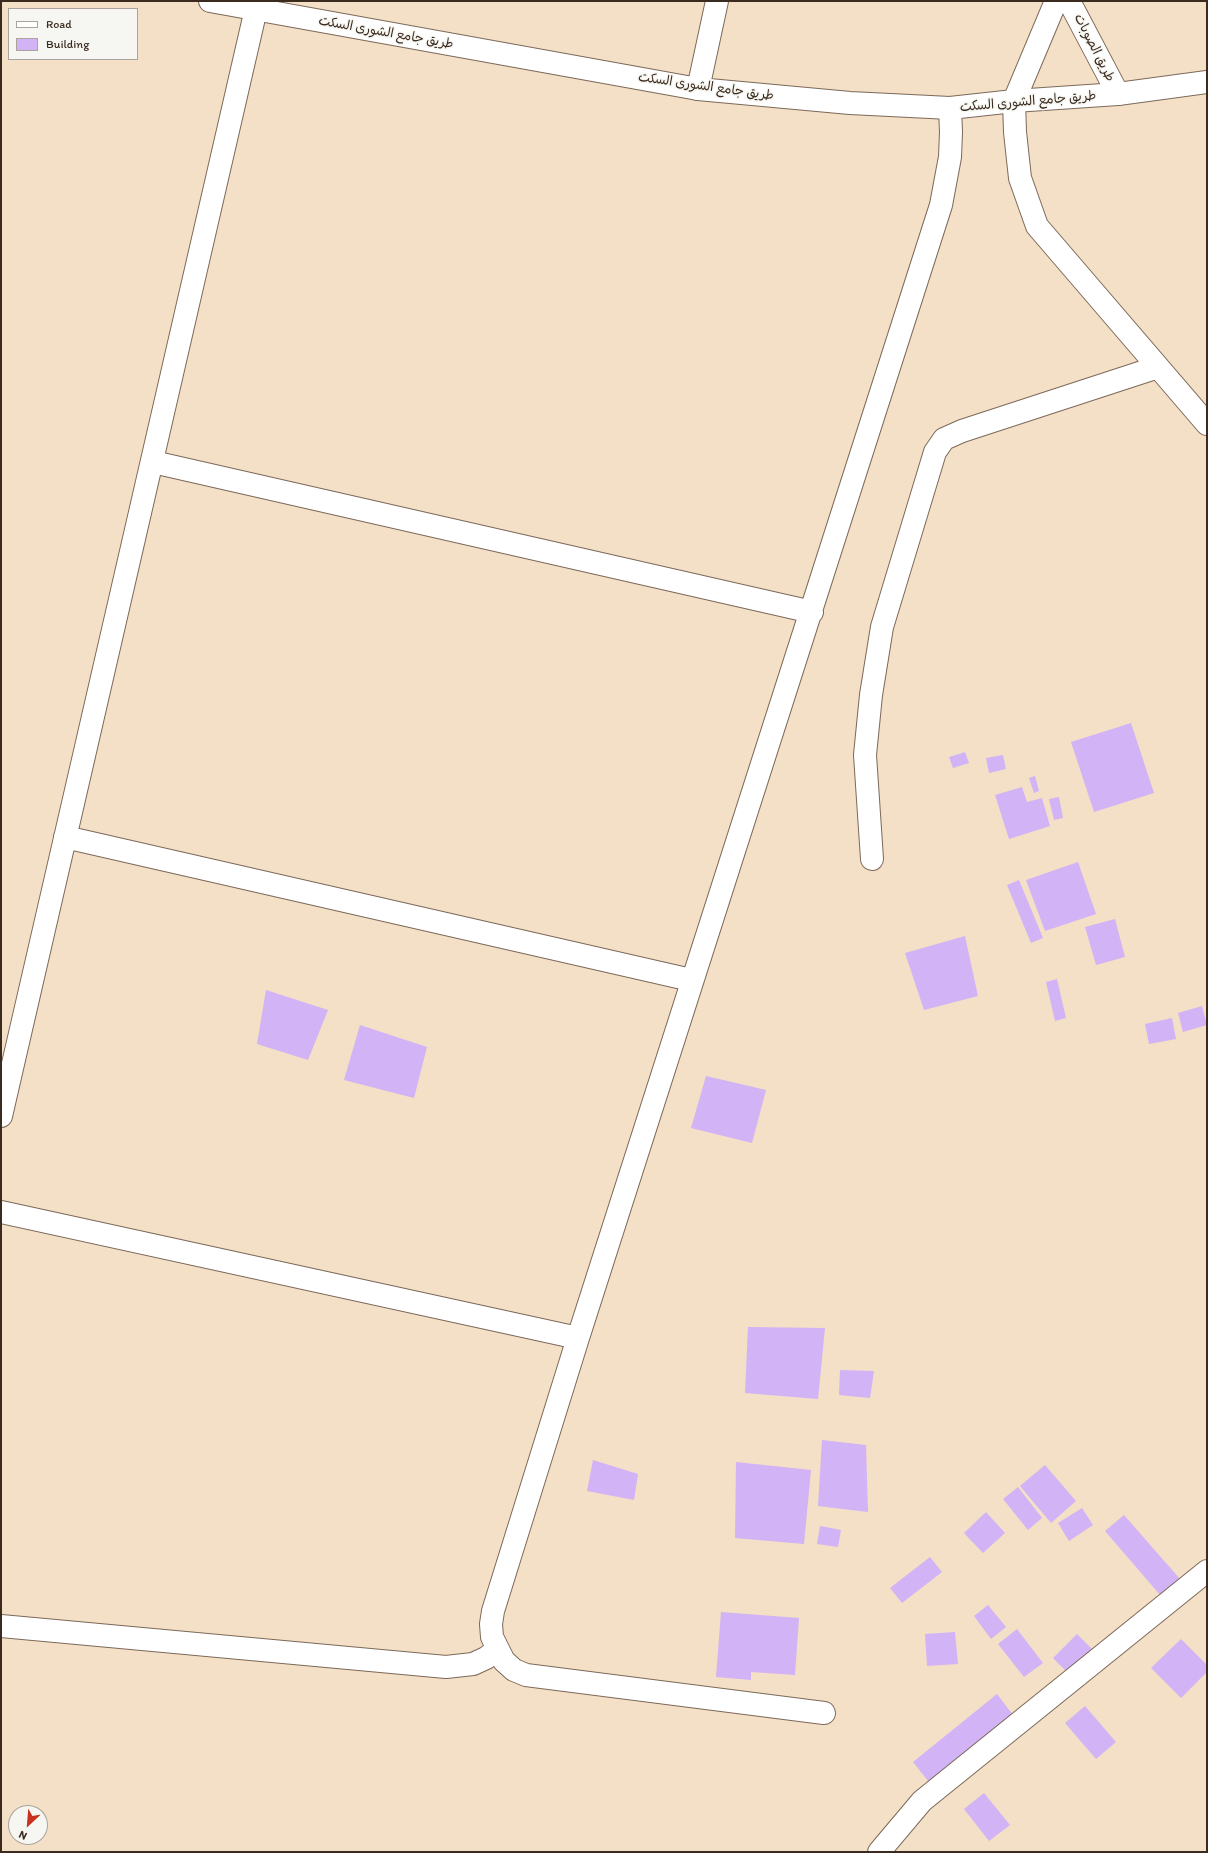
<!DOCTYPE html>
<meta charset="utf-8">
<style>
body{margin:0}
#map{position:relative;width:1208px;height:1853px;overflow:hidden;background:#f4dfc7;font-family:Itim,sans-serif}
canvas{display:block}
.frame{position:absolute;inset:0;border:2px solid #3b2a1e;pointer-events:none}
.legend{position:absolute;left:8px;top:8px;width:130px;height:52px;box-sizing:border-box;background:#f6f6f2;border:1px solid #aba49d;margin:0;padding:5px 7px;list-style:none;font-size:12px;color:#3b2a1e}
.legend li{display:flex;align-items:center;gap:8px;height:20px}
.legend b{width:20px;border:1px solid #aba49d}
.north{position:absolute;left:8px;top:1805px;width:40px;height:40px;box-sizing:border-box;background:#f6f6f2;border:1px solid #aba49d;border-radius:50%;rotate:206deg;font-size:11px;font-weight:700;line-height:16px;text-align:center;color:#3b2a1e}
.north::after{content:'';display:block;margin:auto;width:14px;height:18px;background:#c8321e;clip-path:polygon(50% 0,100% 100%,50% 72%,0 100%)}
</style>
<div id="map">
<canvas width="1208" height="1853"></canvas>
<div class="frame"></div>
<ul class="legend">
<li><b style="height:5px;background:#fff"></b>Road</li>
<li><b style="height:11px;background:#d1b3f6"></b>Building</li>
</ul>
<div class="north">N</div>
</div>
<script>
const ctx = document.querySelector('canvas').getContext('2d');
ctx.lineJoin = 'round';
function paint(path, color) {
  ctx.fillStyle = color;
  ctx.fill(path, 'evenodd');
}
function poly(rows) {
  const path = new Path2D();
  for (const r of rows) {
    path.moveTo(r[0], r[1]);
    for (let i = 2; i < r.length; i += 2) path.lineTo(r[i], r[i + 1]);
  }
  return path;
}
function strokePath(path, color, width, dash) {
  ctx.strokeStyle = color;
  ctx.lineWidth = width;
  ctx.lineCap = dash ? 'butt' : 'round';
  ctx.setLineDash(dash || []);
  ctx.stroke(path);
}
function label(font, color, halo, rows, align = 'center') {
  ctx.font = font + ' Itim,"Playpen Sans Arabic",sans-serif';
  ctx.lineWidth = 3;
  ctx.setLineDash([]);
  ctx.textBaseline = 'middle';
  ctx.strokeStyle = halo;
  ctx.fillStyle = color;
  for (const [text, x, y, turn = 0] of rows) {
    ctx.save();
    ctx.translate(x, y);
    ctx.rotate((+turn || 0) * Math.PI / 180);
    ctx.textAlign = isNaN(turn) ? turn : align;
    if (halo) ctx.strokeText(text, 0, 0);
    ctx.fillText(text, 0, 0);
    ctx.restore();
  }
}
paint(poly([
 [1131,723,1154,793,1094,812,1071,742],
 [965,752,969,763,953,768,949,757],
 [1003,755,1006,769,989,773,986,758],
 [1035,776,1039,791,1034,793,1029,778],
 [1022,787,1027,802,1042,798,1050,826,1009,839,995,795],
 [1059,797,1063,818,1054,820,1049,799],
 [1078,862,1096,914,1045,931,1026,880],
 [1019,880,1043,938,1031,943,1007,885],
 [1115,919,1125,957,1096,965,1085,927],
 [965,936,978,996,924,1010,905,953],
 [1057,979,1066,1018,1055,1021,1046,982],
 [266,990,328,1010,308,1060,257,1044],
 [1202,1006,1207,1025,1183,1032,1178,1013],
 [1172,1018,1176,1039,1149,1044,1145,1024],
 [360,1025,427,1047,414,1098,344,1080],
 [706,1076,766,1090,752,1143,691,1128],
 [748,1327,825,1328,818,1399,745,1393],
 [840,1370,874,1371,870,1398,839,1395],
 [822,1440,866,1445,868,1512,818,1506],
 [593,1460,638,1474,634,1500,587,1491],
 [736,1462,811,1470,804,1544,735,1538],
 [1045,1465,1076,1501,1051,1523,1020,1486],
 [1018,1487,1042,1518,1028,1530,1003,1499],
 [1082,1508,1093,1525,1069,1541,1058,1523],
 [986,1512,1005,1533,983,1553,964,1533],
 [1124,1515,1180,1579,1161,1596,1105,1531],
 [820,1526,841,1530,838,1547,817,1544],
 [930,1557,942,1572,902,1603,890,1588],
 [988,1605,1006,1627,991,1639,974,1616],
 [721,1612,799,1618,795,1675,751,1672,751,1680,716,1677],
 [1017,1629,1043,1663,1024,1677,998,1644],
 [955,1632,958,1664,927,1666,925,1634],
 [1077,1634,1092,1649,1068,1673,1053,1658],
 [1181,1639,1207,1665,1207,1672,1181,1698,1151,1668],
 [997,1694,1013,1715,929,1782,913,1762],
 [1085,1706,1116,1742,1096,1759,1065,1723],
 [984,1793,1010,1825,989,1841,964,1809]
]), '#d1b3f6');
const minor = poly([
 [1056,1,1014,101,1015,132,1020,178,1037,226,1207,424],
 [1069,1,1118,94],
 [698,89,717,1],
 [153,462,812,612],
 [65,837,691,980],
 [872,859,865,755,871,695,882,627,935,452,944,439,962,431,1158,367],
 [1,1116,256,9],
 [1,1212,578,1338],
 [1,1626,446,1667,473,1664,486,1658,497,1650],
 [824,1713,526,1675,514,1670,504,1661,492,1637,491,1624,493,1611,578,1338,941,205,950,157,951,132,950,108],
 [879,1852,922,1801,1207,1571]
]);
const major = poly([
 [210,1,698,89,850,103,950,108,1014,101,1118,94,1207,82]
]);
strokePath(minor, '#7c6959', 24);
strokePath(major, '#7c6959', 24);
strokePath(minor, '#fff', 22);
strokePath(major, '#fff', 22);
label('13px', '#3b2a1e', '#f6f6f2', [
 ["طريق جامع الشورى السكت",386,33,10],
 ["طريق الصوبات",1094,48,63],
 ["طريق جامع الشورى السكت",706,87,8],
 ["طريق جامع الشورى السكت",1028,102,-5]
]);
</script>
